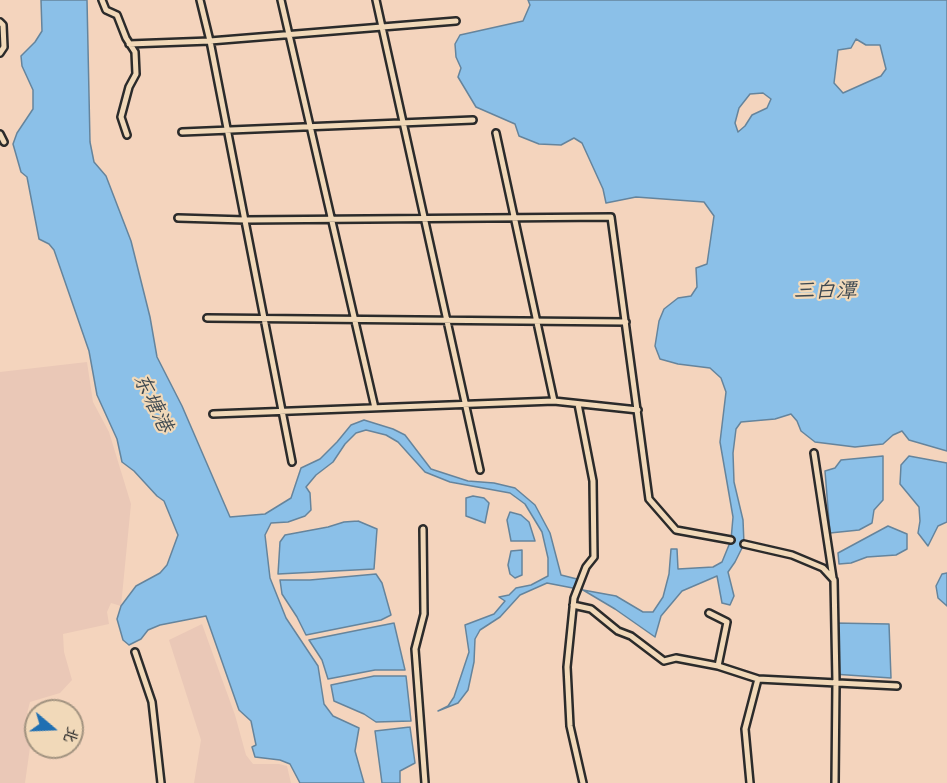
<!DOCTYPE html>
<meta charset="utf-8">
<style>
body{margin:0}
#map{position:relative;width:947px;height:783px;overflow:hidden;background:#f4d4bd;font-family:Dekko,"LXGW WenKai TC",sans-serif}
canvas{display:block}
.north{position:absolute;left:24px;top:699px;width:60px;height:60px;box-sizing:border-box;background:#f1d9b9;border:2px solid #a29380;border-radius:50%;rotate:109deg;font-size:16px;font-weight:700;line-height:24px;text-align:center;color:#2b2b2b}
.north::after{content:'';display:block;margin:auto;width:21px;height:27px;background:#1f6fb2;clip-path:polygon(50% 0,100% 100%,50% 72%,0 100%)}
</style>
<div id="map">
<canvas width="947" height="783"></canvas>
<div class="north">北</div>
</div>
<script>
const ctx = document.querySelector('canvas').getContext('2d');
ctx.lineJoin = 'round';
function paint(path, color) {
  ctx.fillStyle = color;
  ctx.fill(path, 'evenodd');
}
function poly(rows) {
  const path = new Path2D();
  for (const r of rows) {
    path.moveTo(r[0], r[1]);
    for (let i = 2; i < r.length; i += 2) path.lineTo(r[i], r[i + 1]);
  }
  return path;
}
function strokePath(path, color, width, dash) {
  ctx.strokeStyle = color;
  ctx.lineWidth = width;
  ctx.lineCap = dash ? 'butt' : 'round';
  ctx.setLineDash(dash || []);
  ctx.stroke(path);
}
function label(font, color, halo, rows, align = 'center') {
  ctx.font = font + ' Dekko,"LXGW WenKai TC",sans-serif';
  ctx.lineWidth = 4.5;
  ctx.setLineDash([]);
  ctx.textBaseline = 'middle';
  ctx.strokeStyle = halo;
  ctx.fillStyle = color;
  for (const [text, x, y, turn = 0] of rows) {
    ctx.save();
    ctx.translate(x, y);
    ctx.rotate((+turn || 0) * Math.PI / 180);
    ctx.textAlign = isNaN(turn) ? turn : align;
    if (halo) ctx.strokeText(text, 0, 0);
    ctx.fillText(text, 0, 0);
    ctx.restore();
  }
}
paint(poly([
 [87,362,93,402,109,432,131,504,121,606,111,603,107,612,109,624,63,634,64,652,72,680,60,693,30,702,24,725,32,733,25,783,0,783,0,372],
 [202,624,235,715,246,755,253,764,279,764,287,766,291,783,194,783,201,740,169,640]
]), '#eac8b7');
const water = poly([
 [41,0,87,0,90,142,94,162,106,176,131,241,150,317,157,357,182,406,230,517,265,514,291,498,301,468,320,459,337,442,351,425,364,420,393,429,405,435,431,469,468,481,494,483,515,488,535,505,550,533,561,575,577,579,583,590,616,596,643,612,653,612,663,597,669,574,671,549,677,549,678,569,713,567,722,562,731,540,733,517,720,442,726,392,721,378,710,368,678,364,660,359,655,346,659,321,664,309,678,298,691,296,697,287,696,268,707,264,714,216,704,202,636,197,606,203,603,189,582,143,574,138,561,145,539,144,519,136,515,124,476,107,458,77,461,68,456,57,455,44,460,35,523,21,530,5,528,0,947,0,947,451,909,440,902,431,893,435,883,444,855,447,815,442,801,431,797,421,791,414,775,419,741,422,736,429,733,453,734,482,743,520,744,544,735,562,728,572,734,596,730,605,722,603,717,576,682,591,661,616,655,637,615,609,583,590,547,583,520,595,500,617,480,630,475,639,474,662,468,690,458,703,438,711,448,706,454,697,469,652,465,625,494,614,505,601,499,597,509,595,516,588,531,585,548,576,548,558,542,532,525,504,510,493,450,482,425,472,398,442,386,435,366,430,356,433,345,444,333,462,316,475,306,487,310,493,311,510,305,516,288,522,271,523,265,535,270,578,286,618,318,666,324,704,333,716,359,728,355,751,364,783,300,783,290,764,280,760,255,757,252,747,256,745,251,721,239,710,206,616,160,625,148,630,141,639,129,645,123,640,117,619,121,606,136,586,160,573,167,565,178,535,164,501,157,496,134,471,122,462,117,439,97,395,89,351,54,250,49,244,39,239,27,177,21,172,13,144,17,133,33,109,33,90,22,66,21,56,35,42,42,31,41,0],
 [856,39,866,45,880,45,886,69,881,76,843,93,834,83,838,50,851,48,856,39],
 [763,93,771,99,767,108,752,115,745,126,738,132,735,123,739,108,750,94,763,93],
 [883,456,883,500,874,510,872,523,859,530,830,533,825,471,835,468,841,460,883,456],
 [909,456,947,463,947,522,938,526,928,546,918,533,920,521,919,507,900,484,901,465,909,456],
 [473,496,484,498,489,503,485,523,466,516,466,498,473,496],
 [510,512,521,515,529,522,535,541,511,541,507,520,510,512],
 [358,521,377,529,374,569,278,574,280,542,285,535,328,527,344,522,358,521],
 [888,526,907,534,907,549,896,555,867,557,851,563,839,564,838,553,888,526],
 [522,550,522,575,515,578,510,574,508,565,511,551,522,550],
 [947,573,947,606,938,598,936,586,942,574,947,573],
 [376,574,382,583,391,615,381,620,306,635,297,617,282,594,280,580,310,580,376,574],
 [394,623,405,670,375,670,328,679,322,660,309,640,394,623],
 [834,623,889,624,891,678,833,674,834,623],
 [374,676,406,676,411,721,376,722,364,714,334,701,331,685,374,676],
 [410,727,415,763,400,771,400,783,382,783,375,731,410,727]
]);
paint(water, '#8bc0e8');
strokePath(water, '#65849c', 1.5);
const minor = poly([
 [102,0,106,10,117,15,126,38,135,52,136,74,129,87,121,117,127,135],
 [200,0,210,41,292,462],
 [281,0,375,408],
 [376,0,480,470],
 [0,22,3,25,4,47,0,53],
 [129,44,210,41,456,21],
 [182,132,473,120],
 [496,133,554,401],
 [0,134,4,142],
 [178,218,245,220,611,217,649,499,676,530,731,540],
 [207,318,626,322],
 [578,404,593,481,594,557,586,567,574,598,567,667,570,726,583,783],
 [213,414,554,401,638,410],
 [814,453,833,578],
 [423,529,424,614,415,649,425,783],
 [744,544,792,555,823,568,834,580,836,682,835,783],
 [573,605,591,609,618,631,631,636,664,661,676,658,718,666],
 [709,613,727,622,718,666,758,679,897,686],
 [135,652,152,702,161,783],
 [750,783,745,729,758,679]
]);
strokePath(minor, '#2b2b2b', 10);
strokePath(minor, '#f1d9b9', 5);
label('italic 21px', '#3e4951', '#f1d9b9', [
 ["三白潭",825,294],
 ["东塘港",150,404,64]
]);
</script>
